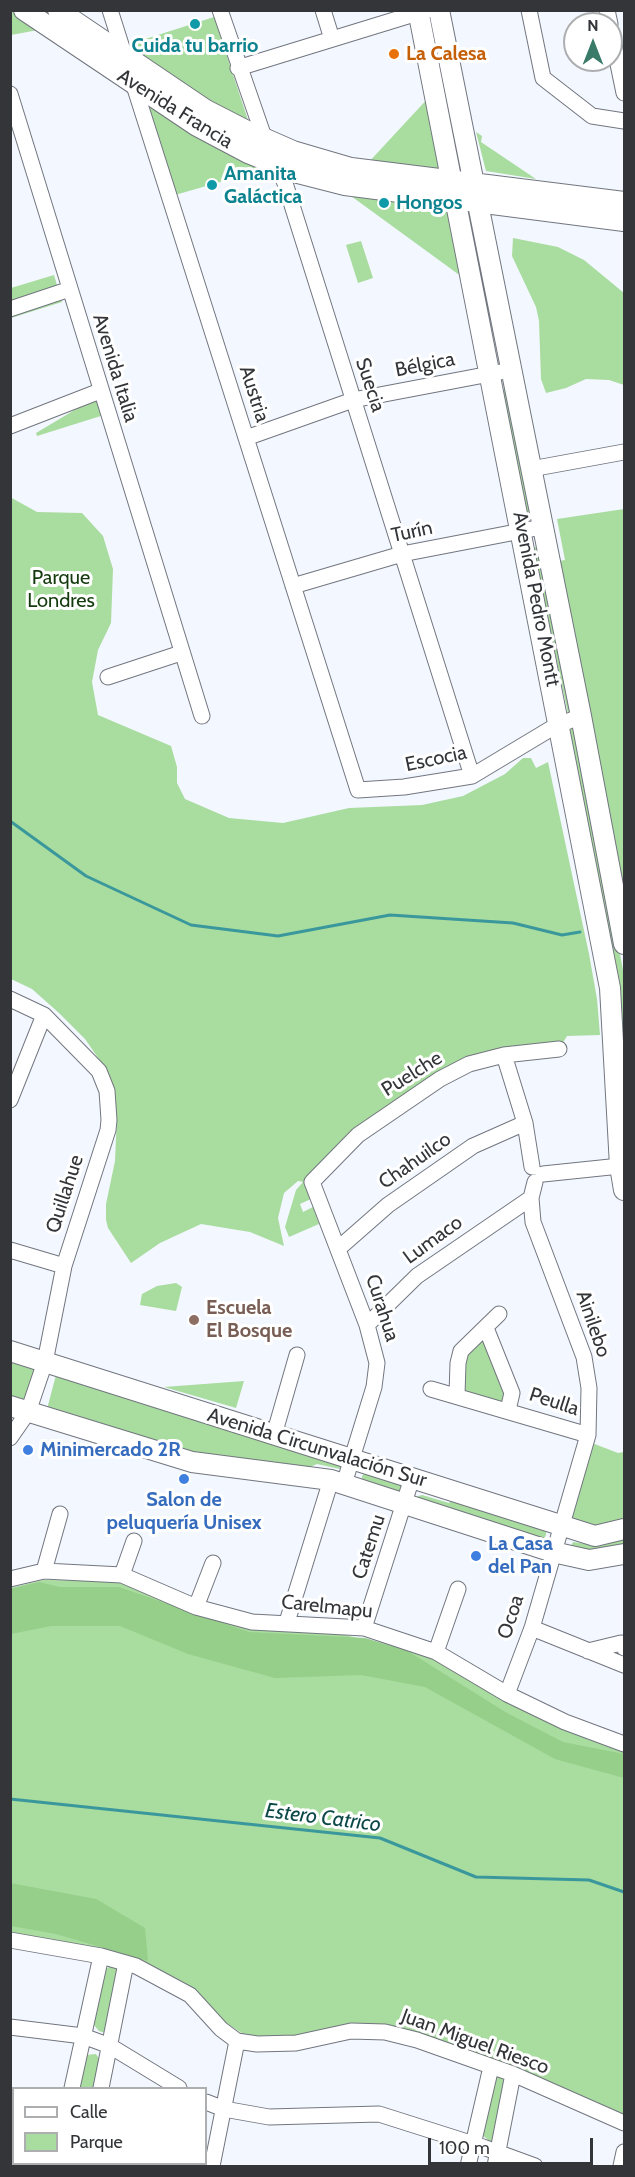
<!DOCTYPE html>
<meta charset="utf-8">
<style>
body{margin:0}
#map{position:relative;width:635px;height:2177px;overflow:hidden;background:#f3f7ff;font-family:Cabin,sans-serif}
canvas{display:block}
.frame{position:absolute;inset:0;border:12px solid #333539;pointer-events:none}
.legend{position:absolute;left:12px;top:2087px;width:195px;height:78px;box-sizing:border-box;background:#fff;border:2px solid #adaeb0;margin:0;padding:8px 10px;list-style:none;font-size:18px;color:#333539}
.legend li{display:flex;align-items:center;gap:12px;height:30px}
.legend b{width:30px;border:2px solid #adaeb0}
.north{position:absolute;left:563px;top:12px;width:60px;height:60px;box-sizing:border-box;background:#fff;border:2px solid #adaeb0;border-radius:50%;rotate:0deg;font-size:16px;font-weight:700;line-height:24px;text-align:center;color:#333539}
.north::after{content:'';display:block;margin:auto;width:21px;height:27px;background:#3a7a68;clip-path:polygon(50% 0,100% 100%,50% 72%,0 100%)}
.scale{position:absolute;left:428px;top:2138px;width:165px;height:27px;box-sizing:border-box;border:3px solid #333539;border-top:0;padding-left:8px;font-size:18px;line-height:21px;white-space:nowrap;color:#333539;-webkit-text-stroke:4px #fff;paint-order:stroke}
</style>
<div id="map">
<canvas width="635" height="2177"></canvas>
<div class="frame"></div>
<ul class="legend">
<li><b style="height:8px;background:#fff"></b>Calle</li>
<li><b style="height:16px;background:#a9dc9f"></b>Parque</li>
</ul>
<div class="north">N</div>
<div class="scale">100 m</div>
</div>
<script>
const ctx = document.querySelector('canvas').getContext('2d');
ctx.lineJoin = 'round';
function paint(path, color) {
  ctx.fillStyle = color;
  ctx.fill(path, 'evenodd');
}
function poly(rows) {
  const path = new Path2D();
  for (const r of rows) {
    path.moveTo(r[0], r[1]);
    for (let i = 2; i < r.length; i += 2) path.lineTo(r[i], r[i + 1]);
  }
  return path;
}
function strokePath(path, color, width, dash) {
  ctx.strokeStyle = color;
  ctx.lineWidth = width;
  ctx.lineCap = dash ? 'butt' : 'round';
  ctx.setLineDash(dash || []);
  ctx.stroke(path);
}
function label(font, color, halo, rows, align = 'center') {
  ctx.font = font + ' Cabin,sans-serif';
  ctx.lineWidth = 6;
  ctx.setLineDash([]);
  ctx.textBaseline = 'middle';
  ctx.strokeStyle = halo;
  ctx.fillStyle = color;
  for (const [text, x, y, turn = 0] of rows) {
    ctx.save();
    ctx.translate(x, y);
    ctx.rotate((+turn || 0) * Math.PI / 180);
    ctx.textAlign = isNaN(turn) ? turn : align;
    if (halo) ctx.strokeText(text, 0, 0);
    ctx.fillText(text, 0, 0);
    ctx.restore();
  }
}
paint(poly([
 [11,11,38,30,11,35],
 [214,17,248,120,240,125,132,51,133,43],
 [431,95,443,168,432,171,367,164],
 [155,104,269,168,175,195,148,109],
 [476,132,482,136,481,142,536,179,486,171],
 [351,196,448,208,463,277,458,274],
 [513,238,558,247,584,260,624,293,624,385,609,380,586,379,566,388,546,393,541,379,539,321,536,307,512,256],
 [361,241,373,278,358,283,346,245],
 [54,275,62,302,11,318,11,288],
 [508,389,535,516,528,517,501,390],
 [98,396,104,415,37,436,36,433],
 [10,497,37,512,82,513,103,536,113,569,111,623,98,650,92,682,98,715,171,746,177,767,177,783,185,799,229,818,283,823,349,808,422,805,463,796,505,774,523,758,531,758,536,768,548,762,589,954,597,999,600,1035,567,1036,559,1049,523,1052,423,1089,312,1182,304,1182,311,1199,300,1204,303,1212,313,1207,319,1224,289,1237,285,1227,296,1190,303,1182,298,1181,284,1193,278,1218,284,1246,250,1232,201,1224,160,1243,131,1263,108,1228,106,1220,106,1204,115,1161,117,1115,113,1095,103,1065,85,1039,59,1013,32,989,11,979],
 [624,509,624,936,559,561,565,560,557,519],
 [542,546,575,711,568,714,533,548],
 [575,721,624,975,624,1088,599,885,569,725],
 [176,1283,182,1287,176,1311,140,1305,142,1294,157,1286],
 [484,1339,508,1393,503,1404,462,1393,462,1358],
 [11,1360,33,1367,38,1376,30,1400,23,1401,11,1397],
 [56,1375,341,1463,340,1469,317,1464,310,1467,194,1456,47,1409],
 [244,1381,236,1408,164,1387],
 [592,1443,618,1453,624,1452,624,1520,597,1525,580,1524,571,1520,570,1513],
 [366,1472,404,1483,400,1496,362,1482,362,1476],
 [422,1495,449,1503,454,1498,546,1529,546,1535,544,1539,417,1501,418,1496],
 [624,1534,624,1549,597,1555,570,1548,573,1542,601,1546,603,1539],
 [43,1580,121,1581,187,1608,312,1627,428,1655,624,1748,624,2119,386,2026,278,2040,243,2034,135,1961,11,1938,10,1588],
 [110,1966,118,1970,105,2033,99,2031,94,2025,104,1971],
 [96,2054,100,2060,95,2088,77,2088,86,2055],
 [501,2075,506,2078,497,2141,491,2142,482,2135,496,2077]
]), '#a9dc9f');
paint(poly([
 [39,1582,60,1587,119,1587,249,1632,365,1638,406,1650,507,1713,563,1742,624,1754,624,1778,555,1759,425,1687,361,1675,275,1678,188,1654,120,1626,51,1626,11,1634,10,1589],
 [10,1883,96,1899,145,1928,148,1961,56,1934,11,1926]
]), '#95cf8a');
strokePath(poly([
 [10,821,86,876,191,925,278,936,390,915,513,923,562,935,580,932],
 [10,1799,380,1838,476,1877,589,1880,624,1892]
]), '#3a989c', 3);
const minor = poly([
 [110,10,358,790,404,787,472,776,552,728,581,716],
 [220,10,265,140,285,183,472,776],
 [323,10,332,39],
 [529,10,543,78,592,116,624,121],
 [607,10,610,24],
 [611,30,624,93],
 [238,68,427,10],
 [10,94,202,716],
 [10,309,70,289],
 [10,426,100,391],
 [246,438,353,400,511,370],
 [531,469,624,452],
 [293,586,402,554,542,527],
 [108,677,181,653],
 [10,999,44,1015,99,1071,107,1091,109,1120,108,1130,64,1266,45,1362,28,1412,10,1438],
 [504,1055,525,1123,532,1167],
 [10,1100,44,1015],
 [543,1174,620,1166],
 [339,1248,388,1205,473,1146,525,1123],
 [10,1250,64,1266],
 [367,1325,417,1276,531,1198],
 [486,1328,512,1393,508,1410],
 [431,1389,588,1435],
 [457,1395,458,1363,461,1351,499,1314],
 [274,1435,297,1355],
 [344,1484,374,1387,377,1363,367,1325,312,1182,358,1135,440,1079,469,1064,504,1055,559,1049],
 [44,1571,60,1514],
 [122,1575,134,1541],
 [10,1579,44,1571,122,1575,196,1607,252,1622,364,1628,436,1652,507,1694,565,1722,624,1744],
 [196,1607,213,1563],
 [287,1622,331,1480],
 [364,1628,412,1478],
 [532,1628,624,1665],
 [588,1651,621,1643,624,1648],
 [436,1652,458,1589],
 [507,1694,532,1628,588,1435,589,1388,584,1357,533,1222,531,1198,535,1182],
 [10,1940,101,1956,136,1966,190,1995,221,2029,237,2041,257,2044,296,2043,351,2031,385,2032,417,2040,513,2074,624,2123],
 [10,2027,83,2036,110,2046,179,2088],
 [72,2088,101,1956],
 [101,2088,126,1963],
 [206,2102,224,2109,269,2117,379,2114,483,2147,535,2166],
 [10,2109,14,2110],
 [56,2166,57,2164],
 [87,2166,87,2164],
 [212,2166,237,2041],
 [468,2166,491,2067],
 [495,2166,513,2074],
 [621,2166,624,2152]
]);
const major = poly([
 [24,10,197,126,248,153,298,173,345,185,624,221],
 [58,10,206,110,245,130,293,151,351,168,624,202],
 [418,10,610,988,620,1166,624,1190],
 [439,10,581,716,624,944],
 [10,1351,595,1536,624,1529],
 [10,1406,192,1462,331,1480,553,1552,589,1560,624,1554]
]);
strokePath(minor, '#72767f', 17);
strokePath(major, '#72767f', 22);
strokePath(minor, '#fff', 15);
strokePath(major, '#fff', 20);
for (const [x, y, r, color] of [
 [195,24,6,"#0f9aa8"],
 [394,54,6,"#e8710a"],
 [212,185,6,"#0f9aa8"],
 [384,203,6,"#0f9aa8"],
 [194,1320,6,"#8d6e63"],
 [28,1450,6,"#3f7fe0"],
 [184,1479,6,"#3f7fe0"],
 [476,1556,6,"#3f7fe0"]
]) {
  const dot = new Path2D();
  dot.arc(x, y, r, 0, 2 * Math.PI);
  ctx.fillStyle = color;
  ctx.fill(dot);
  strokePath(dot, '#fff', 2);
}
label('bold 20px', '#0d838f', '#fff', [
 ["Cuida tu barrio",195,46,"center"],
 ["Amanita",224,174],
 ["Galáctica",224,197],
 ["Hongos",396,203]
], 'left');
label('bold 20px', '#c56008', '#fff', [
 ["La Calesa",406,54]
], 'left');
label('20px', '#333539', '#fff', [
 ["Avenida Francia",175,109,32],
 ["Bélgica",425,365,-11],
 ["Avenida Italia",115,368,73],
 ["Suecia",370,385,72],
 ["Austria",254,394,72],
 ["Turín",412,532,-12],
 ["Avenida Pedro Montt",536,599,79],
 ["Escocia",436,759,-12],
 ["Puelche",412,1074,-32],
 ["Chahuilco",415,1161,-35],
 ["Quillahue",65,1194,-72],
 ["Lumaco",433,1240,-36],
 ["Curahua",382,1308,72],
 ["Ainilebo",593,1324,71],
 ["Peulla",554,1402,18],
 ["Avenida Circunvalación Sur",317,1448,17],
 ["Catemu",369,1547,-72],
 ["Carelmapu",327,1607,6],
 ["Ocoa",511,1617,-72],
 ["Juan Miguel Riesco",475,2042,20]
]);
label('20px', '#143b0d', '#fff', [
 ["Parque",61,578],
 ["Londres",61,601]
]);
label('bold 20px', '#785e54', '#fff', [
 ["Escuela",206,1308],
 ["El Bosque",206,1331]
], 'left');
label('bold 20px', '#366cbe', '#fff', [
 ["Minimercado 2R",40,1450],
 ["Salon de",184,1500,"center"],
 ["peluquería Unisex",184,1523,"center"],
 ["La Casa",488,1544],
 ["del Pan",488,1567]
], 'left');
label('italic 21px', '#0d4849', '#fff', [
 ["Estero Catrico",323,1818,7]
]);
</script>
